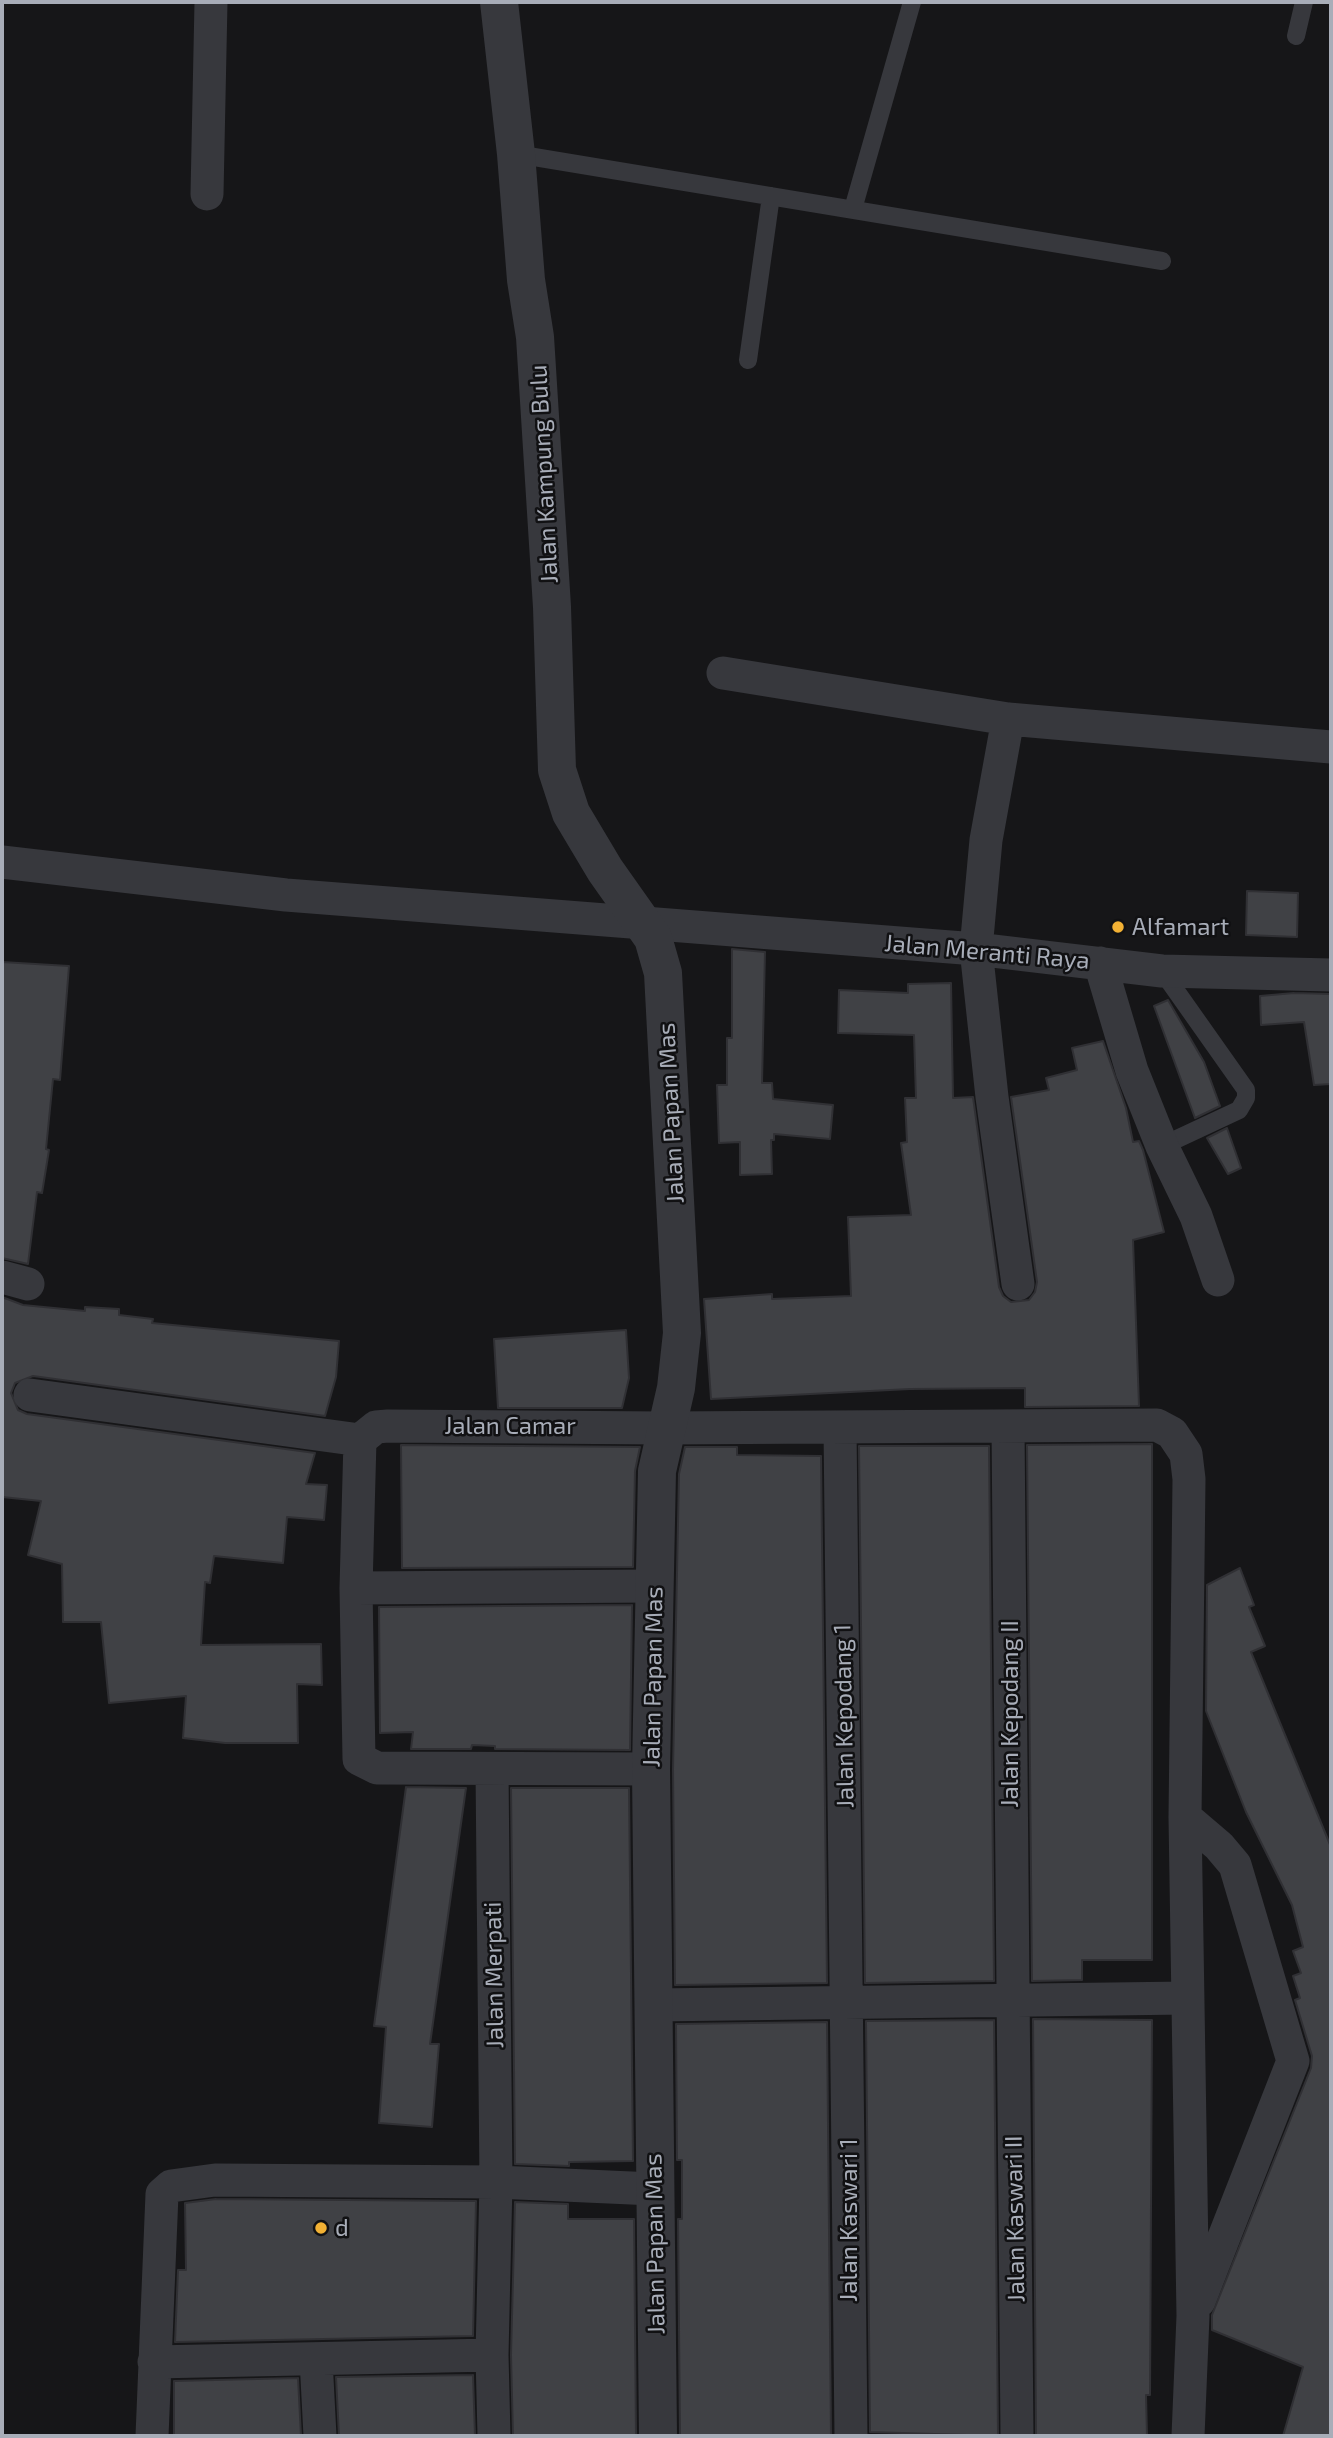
<!DOCTYPE html>
<style>
body{margin:0}
#map{position:relative;width:1333px;height:2438px;overflow:hidden;background:#161618;font-family:"Exo 2",sans-serif}
canvas{display:block}
.frame{position:absolute;inset:0;border:4px solid #a8adb8;pointer-events:none}
</style>
<div id="map">
<canvas width="1333" height="2438"></canvas>
<div class="frame"></div>
</div>
<script>
const ctx = document.querySelector('canvas').getContext('2d');
ctx.lineJoin = 'round';
function paint(path, color) {
  ctx.fillStyle = color;
  ctx.fill(path, 'evenodd');
}
function poly(rows) {
  const path = new Path2D();
  for (const r of rows) {
    path.moveTo(r[0], r[1]);
    for (let i = 2; i < r.length; i += 2) path.lineTo(r[i], r[i + 1]);
  }
  return path;
}
function strokePath(path, color, width, dash) {
  ctx.strokeStyle = color;
  ctx.lineWidth = width;
  ctx.lineCap = dash ? 'butt' : 'round';
  ctx.setLineDash(dash || []);
  ctx.stroke(path);
}
function label(font, color, halo, rows, align = 'center') {
  ctx.font = font + ' "Exo 2",sans-serif';
  ctx.lineWidth = 5;
  ctx.setLineDash([]);
  ctx.textBaseline = 'middle';
  ctx.strokeStyle = halo;
  ctx.fillStyle = color;
  for (const [text, x, y, turn = 0] of rows) {
    ctx.save();
    ctx.translate(x, y);
    ctx.rotate((+turn || 0) * Math.PI / 180);
    ctx.textAlign = isNaN(turn) ? turn : align;
    if (halo) ctx.strokeText(text, 0, 0);
    ctx.fillText(text, 0, 0);
    ctx.restore();
  }
}
const building = poly([
 [1247,891,1298,893,1297,937,1246,935,1247,891],
 [732,949,765,952,762,1083,772,1083,773,1099,833,1105,830,1139,774,1134,774,1140,771,1140,772,1174,740,1175,740,1142,719,1143,717,1085,727,1085,727,1038,732,1038,732,949],
 [2,962,69,966,60,1080,53,1079,46,1149,49,1150,42,1193,37,1192,28,1264,2,1258,2,962],
 [951,983,953,1098,973,1097,999,1287,1003,1296,1011,1302,1029,1300,1035,1292,1037,1282,1011,1097,1049,1090,1046,1078,1077,1070,1072,1048,1103,1041,1126,1108,1133,1142,1139,1141,1143,1150,1164,1232,1133,1240,1139,1406,1025,1407,1025,1388,910,1389,711,1399,704,1299,772,1294,772,1299,851,1296,848,1217,911,1215,901,1143,907,1142,905,1098,916,1098,914,1035,838,1033,839,990,908,993,908,984,951,983],
 [1294,993,1331,994,1331,1084,1314,1085,1304,1022,1261,1025,1260,996,1294,993],
 [1168,1000,1204,1062,1220,1106,1195,1118,1154,1006,1168,1000],
 [1227,1128,1241,1168,1228,1174,1207,1138,1227,1128],
 [2,1297,23,1305,85,1311,85,1307,119,1309,119,1315,153,1319,152,1323,339,1341,336,1377,325,1416,33,1376,15,1383,11,1393,18,1410,27,1414,315,1453,306,1484,327,1485,324,1520,287,1517,283,1563,214,1556,210,1583,205,1582,201,1645,321,1644,322,1685,297,1684,298,1743,225,1743,183,1738,186,1696,109,1703,101,1622,63,1622,62,1564,28,1555,41,1501,2,1497,2,1297],
 [626,1330,629,1378,622,1408,498,1408,494,1339,626,1330],
 [1152,1444,1152,1960,1082,1960,1082,1980,1032,1981,1027,1445,1152,1444],
 [401,1445,640,1447,635,1471,633,1567,402,1568,401,1445],
 [859,1446,989,1446,994,1981,865,1983,859,1446],
 [685,1447,737,1447,737,1455,821,1456,827,1983,675,1985,673,1769,679,1474,685,1447],
 [1240,1568,1254,1605,1249,1607,1265,1646,1251,1652,1331,1847,1331,2436,1283,2436,1303,2367,1212,2330,1212,2315,1311,2068,1312,2056,1295,2000,1300,1998,1293,1976,1301,1973,1293,1951,1303,1947,1292,1905,1246,1812,1206,1711,1207,1585,1240,1568],
 [632,1605,630,1750,495,1749,495,1746,472,1745,471,1749,411,1749,413,1732,380,1733,379,1607,632,1605],
 [406,1787,466,1788,430,2044,439,2044,432,2127,379,2123,386,2027,374,2026,406,1787],
 [511,1788,629,1788,633,2161,569,2162,569,2166,515,2164,511,1788],
 [1033,2019,1152,2020,1150,2395,1146,2395,1147,2436,1036,2436,1033,2019],
 [994,2020,998,2436,870,2432,866,2021,994,2020],
 [827,2022,831,2436,680,2436,678,2219,682,2219,682,2160,677,2160,676,2024,827,2022],
 [216,2199,476,2201,473,2336,175,2342,178,2270,186,2270,185,2203,216,2199],
 [515,2202,568,2204,568,2219,634,2219,636,2436,513,2436,511,2355,515,2202],
 [473,2375,475,2436,339,2436,336,2377,473,2375],
 [298,2378,301,2436,174,2436,174,2381,298,2378]
]);
paint(building, '#404145');
strokePath(building, '#303034', 2);
strokePath(poly([
 [1296,36,1304,2],
 [516,154,1162,261],
 [853,209,912,2],
 [748,360,771,196],
 [1162,971,1246,1090,1246,1098,1239,1110,1162,1146]
]), '#37383d', 18);
strokePath(poly([
 [207,194,211,2],
 [723,673,1008,719,1331,747],
 [1008,719,986,840,976,949,992,1097,1018,1284],
 [2,862,286,895,976,949,1162,971,1331,975],
 [1100,963,1132,1071,1162,1146,1196,1216,1218,1280],
 [2,1277,28,1284],
 [30,1395,360,1440],
 [840,1427,851,2436],
 [1008,1427,1017,2436],
 [360,1440,376,1427,388,1426,665,1428,1157,1425,1172,1433,1186,1454,1189,1479,1185,1817,1193,2316,1188,2436],
 [360,1440,356,1588,359,1759,377,1768,651,1769],
 [356,1588,655,1586],
 [492,1769,496,2182,492,2355,494,2436],
 [1185,1817,1219,1846,1235,1865,1293,2061,1199,2301],
 [654,2005,1187,1998],
 [316,2359,320,2436],
 [154,2362,492,2355],
 [152,2436,162,2194,171,2186,215,2180,496,2182,654,2189]
]), '#37383d', 33);
strokePath(poly([
 [499,2,516,154,526,280,535,337,552,607,557,770,571,813,605,870,653,938,663,973,682,1333,676,1388,657,1471,651,1769,658,2436]
]), '#37383d', 38);
for (const [x, y, r, color] of [
 [1118,927,7,"#f2b134"],
 [321,2228,7,"#f2b134"]
]) {
  const dot = new Path2D();
  dot.arc(x, y, r, 0, 2 * Math.PI);
  ctx.fillStyle = color;
  ctx.fill(dot);
  strokePath(dot, '#111113', 2.5);
}
label('24px', '#a8adb8', '#111113', [
 ["Jalan Kampung Bulu",544,474,-93],
 ["Jalan Meranti Raya",987,952,5],
 ["Jalan Papan Mas",671,1113,-93],
 ["Jalan Camar",510,1426],
 ["Jalan Papan Mas",653,1677,-89],
 ["Jalan Kepodang II",1010,1714,-90],
 ["Jalan Kepodang 1",844,1716,-91],
 ["Jalan Merpati",494,1975,-91],
 ["Jalan Kaswari II",1015,2219,-91],
 ["Jalan Kaswari 1",849,2220,-90],
 ["Jalan Papan Mas",655,2244,-91]
]);
label('24px', '#a8adb8', '#111113', [
 ["Alfamart",1132,927],
 ["d",335,2228]
], 'left');
</script>
